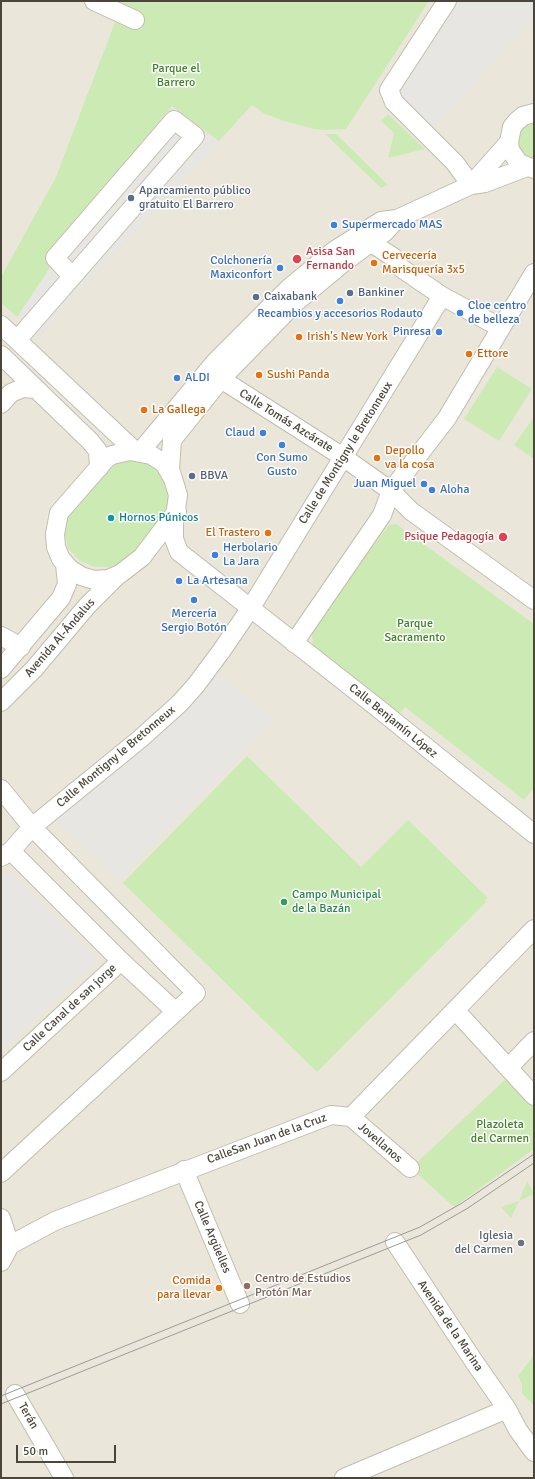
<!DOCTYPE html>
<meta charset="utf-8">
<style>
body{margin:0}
#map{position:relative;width:535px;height:1479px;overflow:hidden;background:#f6f4ec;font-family:Signika,sans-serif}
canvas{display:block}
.frame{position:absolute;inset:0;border:2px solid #4b4639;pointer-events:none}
.scale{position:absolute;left:16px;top:1445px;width:100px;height:18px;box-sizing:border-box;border:2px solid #4b4639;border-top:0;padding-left:5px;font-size:12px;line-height:14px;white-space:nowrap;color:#4b4639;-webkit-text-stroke:3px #fff;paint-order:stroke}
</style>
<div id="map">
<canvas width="535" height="1479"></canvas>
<div class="frame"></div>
<div class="scale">50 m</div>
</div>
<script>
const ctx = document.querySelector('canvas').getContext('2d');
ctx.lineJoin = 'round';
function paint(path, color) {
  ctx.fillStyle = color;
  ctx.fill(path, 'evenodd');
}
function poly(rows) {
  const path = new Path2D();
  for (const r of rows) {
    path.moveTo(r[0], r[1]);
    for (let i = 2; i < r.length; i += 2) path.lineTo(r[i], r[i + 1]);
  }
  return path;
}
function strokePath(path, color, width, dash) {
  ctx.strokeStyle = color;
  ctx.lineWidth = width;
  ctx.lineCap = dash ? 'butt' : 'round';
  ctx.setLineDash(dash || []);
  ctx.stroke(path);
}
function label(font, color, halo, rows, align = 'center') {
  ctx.font = font + ' Signika,sans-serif';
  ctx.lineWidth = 3;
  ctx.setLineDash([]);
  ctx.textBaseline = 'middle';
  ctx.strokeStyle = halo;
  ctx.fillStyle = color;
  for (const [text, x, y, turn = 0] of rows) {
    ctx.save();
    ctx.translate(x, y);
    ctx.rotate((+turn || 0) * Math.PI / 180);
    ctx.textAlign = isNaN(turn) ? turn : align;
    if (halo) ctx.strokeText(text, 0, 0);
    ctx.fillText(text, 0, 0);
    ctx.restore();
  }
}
paint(poly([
 [1,1,534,1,534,1478,1,1478]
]), '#eae7da');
paint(poly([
 [123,1,429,1,346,129,325,130,314,129,284,121,265,114,252,105,39,336,1,303,1,277,56,177],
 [388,114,425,149,388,158,394,133,381,121],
 [534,120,534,161,529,160,518,151,517,132,521,127],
 [325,134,336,134,388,185,381,188],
 [497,367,532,389,499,441,464,419],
 [534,417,534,459,514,445],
 [121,456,156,462,171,481,168,510,130,556,119,564,110,567,94,567,79,560,68,548,64,531,66,515],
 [396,524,534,624,534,788,524,800,405,707,399,714,313,645,311,627,389,525],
 [247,756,361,867,408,820,488,898,485,900,486,902,317,1072,123,883],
 [509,1076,534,1101,534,1149,454,1207,411,1168],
 [527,1181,534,1194,519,1201,511,1218,501,1207,519,1201],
 [534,1355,534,1406,522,1393,522,1384,518,1376]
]), '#ccebb4');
paint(poly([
 [447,1,534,1,534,19,431,130,389,90],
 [172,106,219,141,39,336,17,317,51,266,48,255],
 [218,674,275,720,118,879,55,820,154,739],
 [10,872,98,960,1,1051,1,878]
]), '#e8e6e3');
const minor = poly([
 [94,1,135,20],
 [447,1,389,90,394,102,455,163,471,185],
 [534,113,523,116,517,121,512,127,509,142,510,150,519,163,534,169],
 [471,185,509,142],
 [397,219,385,232,343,263,296,302,221,379,172,440,170,469,178,495,174,524,174,539,179,552,374,705,534,834],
 [370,242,393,257,401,268,442,296,501,328],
 [1,325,135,451],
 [17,340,195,136,174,120,55,258,72,276],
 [1,355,90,441,98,451,99,468],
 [221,379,343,457,391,491,411,511,534,600],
 [1,404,11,393,23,388,36,389],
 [140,452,216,361,288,289,335,250,381,221,397,219,471,185,485,183,527,167],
 [172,477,164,463,151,455,130,451,112,455,106,459,59,513,55,534,56,547,61,559,70,569,81,576,94,580,108,579,120,574,142,557,177,511],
 [1,636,21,647],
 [294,643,382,515,391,491,447,418,534,273],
 [1,669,61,598,67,584,65,564],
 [1,702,34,669,87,606,118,575],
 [1,789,32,827,196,993,1,1173],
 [11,851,121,961],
 [1,857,11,851,32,827,140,739,180,703,196,685,222,650,250,609,442,296],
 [456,1011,534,1096],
 [508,1068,534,1041],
 [1,1072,121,961,175,1011],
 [351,1117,410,1168],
 [184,1170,240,1304],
 [1,1218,10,1245],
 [395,1242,473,1360,507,1409,518,1430,534,1452],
 [1,1247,10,1245,55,1221,331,1115,351,1117,534,929],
 [1,1262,10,1245],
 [15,1394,64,1478],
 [344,1478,507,1409]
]);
strokePath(minor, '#c2bdad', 20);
strokePath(minor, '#fff', 18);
strokePath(poly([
 [1,1396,420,1227,462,1203,534,1154],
 [1,1404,421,1235,468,1208,534,1163]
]), '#9a9a9a', 1);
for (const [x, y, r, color] of [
 [131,198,4,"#5c6f8a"],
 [334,225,4,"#3f7fe0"],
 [297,259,5,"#e0444e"],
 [374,263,4,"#e8710a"],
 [280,268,4,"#3f7fe0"],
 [350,293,4,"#5c6f8a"],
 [256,297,4,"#5c6f8a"],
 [340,301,4,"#3f7fe0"],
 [460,313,4,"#3f7fe0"],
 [439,332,4,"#3f7fe0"],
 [299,337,4,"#e8710a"],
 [469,354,4,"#e8710a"],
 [259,375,4,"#e8710a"],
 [177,378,4,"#3f7fe0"],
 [144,410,4,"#e8710a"],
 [263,433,4,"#3f7fe0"],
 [282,445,4,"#3f7fe0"],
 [377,458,4,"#e8710a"],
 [192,476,4,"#5c6f8a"],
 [424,484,4,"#3f7fe0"],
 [432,490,4,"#3f7fe0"],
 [111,518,4,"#0f9aa8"],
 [268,533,4,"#e8710a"],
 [503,537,5,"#e0444e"],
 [215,555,4,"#3f7fe0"],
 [179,581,4,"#3f7fe0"],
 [194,600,4,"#3f7fe0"],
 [284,902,4,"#2e9e5b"],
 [521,1243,4,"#6b7280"],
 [247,1286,4,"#8d6e63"],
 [219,1288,4,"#e8710a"]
]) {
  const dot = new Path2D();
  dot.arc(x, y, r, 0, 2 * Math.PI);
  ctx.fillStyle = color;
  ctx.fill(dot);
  strokePath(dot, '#fff', 1.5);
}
label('12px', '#408029', '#fff', [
 ["Parque el",176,69],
 ["Barrero",176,83],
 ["Parque",415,624],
 ["Sacramento",415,638],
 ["Plazoleta",500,1125],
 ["del Carmen",500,1139]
]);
label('12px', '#4e5e75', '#fff', [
 ["Aparcamiento público",139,191],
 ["gratuito El Barrero",139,205],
 ["Bankiner",358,293],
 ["Caixabank",264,297],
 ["BBVA",200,476]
], 'left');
label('12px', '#366cbe', '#fff', [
 ["Supermercado MAS",342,225],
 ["Colchonería",272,261,"right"],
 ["Maxiconfort",272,275,"right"],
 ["Cloe centro",468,306],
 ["de belleza",468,320],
 ["Recambios y accesorios Rodauto",340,314,"center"],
 ["Pinresa",431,332,"right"],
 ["ALDI",185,378],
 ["Claud",255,433,"right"],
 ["Con Sumo",282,458,"center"],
 ["Gusto",282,472,"center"],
 ["Juan Miguel",416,484,"right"],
 ["Aloha",440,490],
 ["Herbolario",223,548],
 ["La Jara",223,562],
 ["La Artesana",187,581],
 ["Mercería",194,614,"center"],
 ["Sergio Botón",194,628,"center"]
], 'left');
label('12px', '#be3a42', '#fff', [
 ["Asisa San",306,252],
 ["Fernando",306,266],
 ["Psique Pedagogía",494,537,"right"]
], 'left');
label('12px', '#c56008', '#fff', [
 ["Cervecería",382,256],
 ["Marisquería 3x5",382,270],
 ["Irish's New York",307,337],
 ["Ettore",477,354],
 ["Sushi Panda",267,375],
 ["La Gallega",152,410],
 ["Depollo",385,451],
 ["va la cosa",385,465],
 ["El Trastero",260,533,"right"],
 ["Comida",211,1281,"right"],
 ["para llevar",211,1295,"right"]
], 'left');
label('12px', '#4b4639', '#fff', [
 ["Calle Tomás Azcárate",286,421,32],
 ["Calle de Montigny le Bretonneux",346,453,-58],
 ["Avenida Al-Ándalus",60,638,-49],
 ["Calle Benjamín López",393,721,39],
 ["Calle Montigny le Bretonneux",116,757,-40],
 ["Calle Canal de san jorge",70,1008,-43],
 ["CalleSan Juan de la Cruz",267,1139,-20],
 ["Jovellanos",380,1143,41],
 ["Calle Argüelles",212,1237,67],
 ["Avenida de la Marina",450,1326,56],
 ["Terán",28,1416,60]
]);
label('12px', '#0d838f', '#fff', [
 ["Hornos Púnicos",119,518]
], 'left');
label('12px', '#27864d', '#fff', [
 ["Campo Municipal",292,895],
 ["de la Bazán",292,909]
], 'left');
label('12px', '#5b616d', '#fff', [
 ["Iglesia",513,1236],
 ["del Carmen",513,1250]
], 'right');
label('12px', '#785e54', '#fff', [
 ["Centro de Estudios",255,1279],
 ["Protón Mar",255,1293]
], 'left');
</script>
